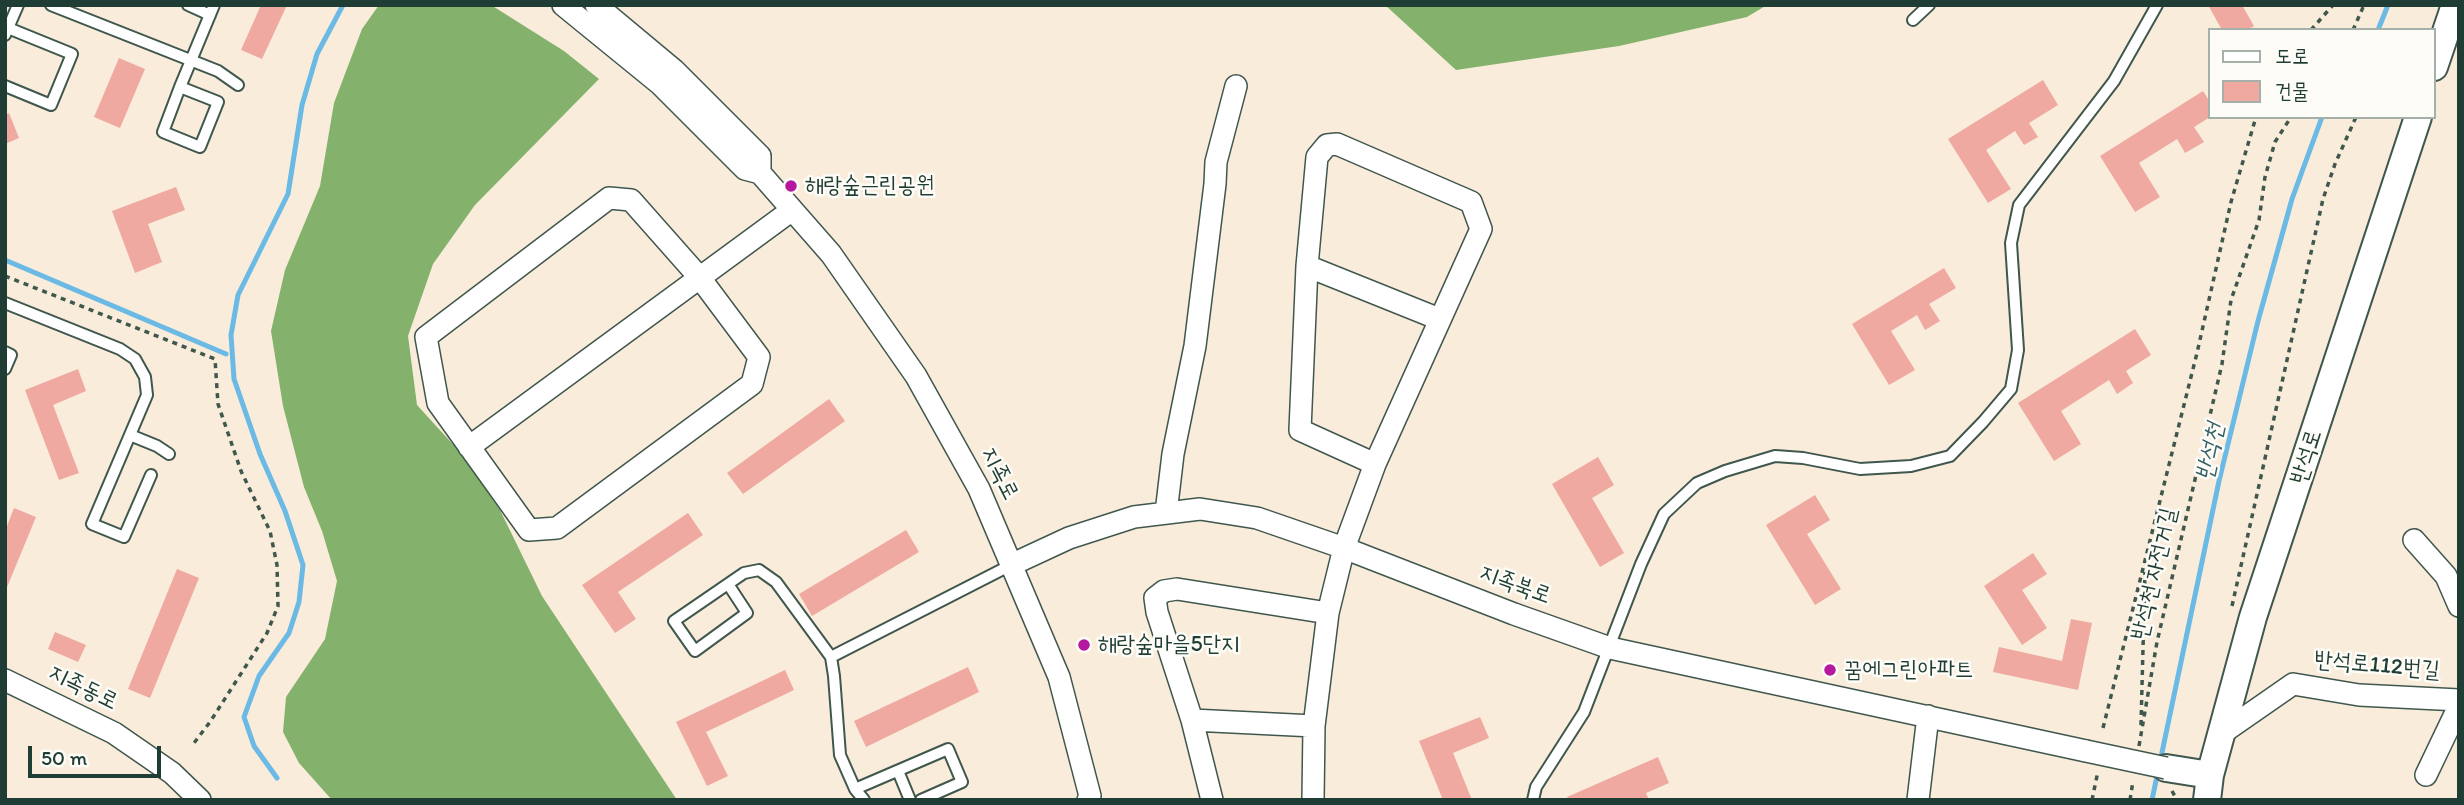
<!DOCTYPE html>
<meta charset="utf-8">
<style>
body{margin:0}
#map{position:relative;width:2464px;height:805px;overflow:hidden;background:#f9ecdb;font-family:Itim,"Poor Story",sans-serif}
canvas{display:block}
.frame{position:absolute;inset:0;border:7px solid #1f3d34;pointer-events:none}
.legend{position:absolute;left:2208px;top:28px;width:228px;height:91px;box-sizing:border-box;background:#fdfcf7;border:2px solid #a4b0a9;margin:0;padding:9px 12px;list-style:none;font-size:21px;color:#1f3d34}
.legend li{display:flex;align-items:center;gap:14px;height:35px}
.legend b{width:35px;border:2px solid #a4b0a9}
.scale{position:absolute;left:28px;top:746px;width:133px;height:32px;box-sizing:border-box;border:4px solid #1f3d34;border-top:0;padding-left:9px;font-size:21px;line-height:24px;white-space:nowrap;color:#1f3d34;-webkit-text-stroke:5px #fdfcf7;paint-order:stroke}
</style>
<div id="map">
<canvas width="2464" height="805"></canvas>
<div class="frame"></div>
<ul class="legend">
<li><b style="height:9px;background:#fff"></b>도로</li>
<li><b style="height:19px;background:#efa9a0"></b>건물</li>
</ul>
<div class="scale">50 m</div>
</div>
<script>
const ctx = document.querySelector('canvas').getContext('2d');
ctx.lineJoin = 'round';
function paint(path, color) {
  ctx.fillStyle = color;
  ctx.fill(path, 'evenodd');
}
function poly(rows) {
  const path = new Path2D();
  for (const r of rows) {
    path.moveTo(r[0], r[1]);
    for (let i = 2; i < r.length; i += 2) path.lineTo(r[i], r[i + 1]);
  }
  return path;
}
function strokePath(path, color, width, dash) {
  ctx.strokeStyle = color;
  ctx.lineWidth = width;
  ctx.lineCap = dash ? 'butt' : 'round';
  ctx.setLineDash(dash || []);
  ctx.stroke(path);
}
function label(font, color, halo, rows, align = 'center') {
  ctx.font = font + ' Itim,"Poor Story",sans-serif';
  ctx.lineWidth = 5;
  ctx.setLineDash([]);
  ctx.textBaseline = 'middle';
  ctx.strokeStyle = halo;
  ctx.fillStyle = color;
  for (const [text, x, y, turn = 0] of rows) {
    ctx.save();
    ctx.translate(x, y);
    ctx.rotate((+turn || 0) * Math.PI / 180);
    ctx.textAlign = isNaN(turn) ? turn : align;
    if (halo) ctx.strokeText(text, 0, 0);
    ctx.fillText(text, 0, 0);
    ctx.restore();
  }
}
paint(poly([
 [379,5,491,5,564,51,599,79,475,205,433,264,408,336,417,405,459,451,500,510,542,596,677,800,332,800,299,763,283,732,286,697,325,639,337,581,322,531,304,487,283,406,271,331,285,270,320,186,334,103,362,29],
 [1385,5,1767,5,1747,17,1619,46,1456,70]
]), '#84b26c');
strokePath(poly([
 [2378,30,2388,5],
 [5,260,226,354],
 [2160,762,2219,481,2258,321,2292,199,2322,117],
 [277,778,254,746,244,717,259,676,289,633,299,602,303,565,285,511,260,454,234,379,231,335,238,295,288,194,302,105,317,54,343,5],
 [2152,800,2158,771]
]), '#6bb9e5', 5);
paint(poly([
 [261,5,287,5,262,59,241,50],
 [2208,5,2242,5,2254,26,2247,30,2222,30],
 [119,58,145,69,120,128,94,117],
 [2043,80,2058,105,2029,123,2038,137,2024,145,2015,131,1986,150,2011,189,1988,203,1948,139],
 [2203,91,2210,102,2210,117,2194,127,2204,142,2185,153,2177,139,2139,163,2160,197,2135,212,2100,156],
 [9,113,19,138,5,144,5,115],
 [176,187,185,210,148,224,162,262,135,273,112,211],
 [1944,268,1956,288,1929,304,1940,321,1925,330,1917,315,1891,331,1915,370,1889,385,1852,324],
 [2135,329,2151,355,2126,371,2133,383,2117,394,2109,380,2061,411,2081,444,2054,461,2018,403],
 [78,369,86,391,53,405,79,473,59,480,25,390],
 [829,399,845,421,743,494,727,473],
 [1598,457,1614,485,1592,498,1624,553,1600,567,1552,484],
 [1815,495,1830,520,1807,534,1841,589,1815,605,1766,525],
 [14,508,36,517,5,592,5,531],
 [688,513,703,535,618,592,636,619,615,633,582,585],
 [906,530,919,552,812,616,799,594],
 [2033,553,2047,574,2022,590,2047,628,2022,645,1984,586],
 [177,569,199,578,150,698,128,689],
 [2071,619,2092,623,2078,690,1993,672,1999,647,2062,661],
 [55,632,86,645,78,662,48,649],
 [968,667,979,692,866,747,854,721],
 [785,670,794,690,706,732,728,776,707,786,676,722],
 [1480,717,1489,738,1453,753,1472,800,1443,800,1419,741],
 [1658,757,1669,783,1646,793,1649,800,1569,800,1567,797]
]), '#efa9a0');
const service = poly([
 [51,5,218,71,238,85],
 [188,5,210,15],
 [1913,20,1929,5],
 [5,35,18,5],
 [5,86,51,105,72,54,8,28],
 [180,87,218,102,200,147,163,132,180,87,214,5],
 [5,303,120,349,135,359,145,377,147,395,92,524,124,537,151,475],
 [5,352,11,355,5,369],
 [130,435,157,446,169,454],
 [728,584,747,613,695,651,674,621,744,573,759,570,776,582,831,657,834,676,840,755,855,789,864,800],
 [831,657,1013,564],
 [898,771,910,800],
 [855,789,948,749,962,782,921,800],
 [1533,800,1536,787,1584,712,1641,564,1664,514,1697,483,1725,471,1775,456,1803,458,1860,469,1911,466,1950,456,1983,422,2011,389,2018,350,2011,243,2019,205,2114,81,2157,5]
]);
const minor = poly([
 [563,5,660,84,745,169,760,173,831,254,916,376,979,489,1059,677,1090,796,1088,800],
 [596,5,674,70,760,156,760,173],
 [609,198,631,200,700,278,759,357,752,384,557,528,529,530,438,403,426,337,609,198],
 [1307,266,1439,319],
 [469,447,792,210],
 [1166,513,1173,454,1195,346,1215,184,1216,162,1236,86],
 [2414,540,2446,576,2459,606],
 [1013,564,1069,538,1134,517,1200,509,1257,518,1344,548,1514,614,1610,648,2086,751],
 [5,680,114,733,172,773,200,800],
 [1192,720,1314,726],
 [2221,734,2293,684,2359,695,2459,700],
 [2426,775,2459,706],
 [1212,800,1192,720,1157,612,1155,598,1164,591,1177,589,1328,613],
 [1313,800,1314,726,1328,613,1344,548,1375,464,1481,229,1471,202,1337,144,1327,145,1317,157,1307,266,1300,430,1375,464],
 [1918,800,1928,716]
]);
const tertiary = poly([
 [2434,67,2455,5],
 [2166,768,2210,775],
 [2207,800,2210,775,2253,617,2418,117]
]);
strokePath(service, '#40574d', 14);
strokePath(minor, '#40574d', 24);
strokePath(tertiary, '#40574d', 30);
strokePath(poly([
 [2311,30,2333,5],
 [2353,30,2364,5],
 [5,276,215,359,218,404,241,471,270,531,277,565,278,606,267,633,210,722,194,743],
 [2232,606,2323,199,2335,164,2356,117],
 [2141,725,2145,572],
 [2103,728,2197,353,2231,202,2256,117],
 [2139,746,2157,642,2222,364,2231,300,2259,220,2265,177,2275,142,2291,117],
 [2172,791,2177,800],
 [2092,800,2098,771],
 [2130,800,2133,781]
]), '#40574d', 3.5, [5, 5]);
strokePath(service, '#fff', 10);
strokePath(minor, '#fff', 21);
strokePath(tertiary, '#fff', 26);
const minorBridge = poly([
 [2086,751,2166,768]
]);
strokePath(minorBridge, '#40574d', 24, []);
strokePath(minorBridge, '#fff', 21);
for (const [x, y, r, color] of [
 [791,186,7,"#b5179e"],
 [1084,645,7,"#b5179e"],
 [1830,670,7,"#b5179e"]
]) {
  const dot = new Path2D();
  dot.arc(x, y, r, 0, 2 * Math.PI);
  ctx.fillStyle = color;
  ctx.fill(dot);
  strokePath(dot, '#fdfcf7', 2.5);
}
label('23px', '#1f3d34', '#fdfcf7', [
 ["해랑숲근린공원",805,186],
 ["해랑숲마을5단지",1098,645],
 ["꿈에그린아파트",1844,670]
], 'left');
label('23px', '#1f3d34', '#fdfcf7', [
 ["반석로",2307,457,-72],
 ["지족로",999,474,63],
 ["반석천 자전거길",2155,574,-77],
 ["지족북로",1515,585,20],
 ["반석로112번길",2377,666,5],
 ["지족동로",83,688,26]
]);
label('italic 24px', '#366269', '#fdfcf7', [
 ["반석천",2211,452,-78]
]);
</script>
